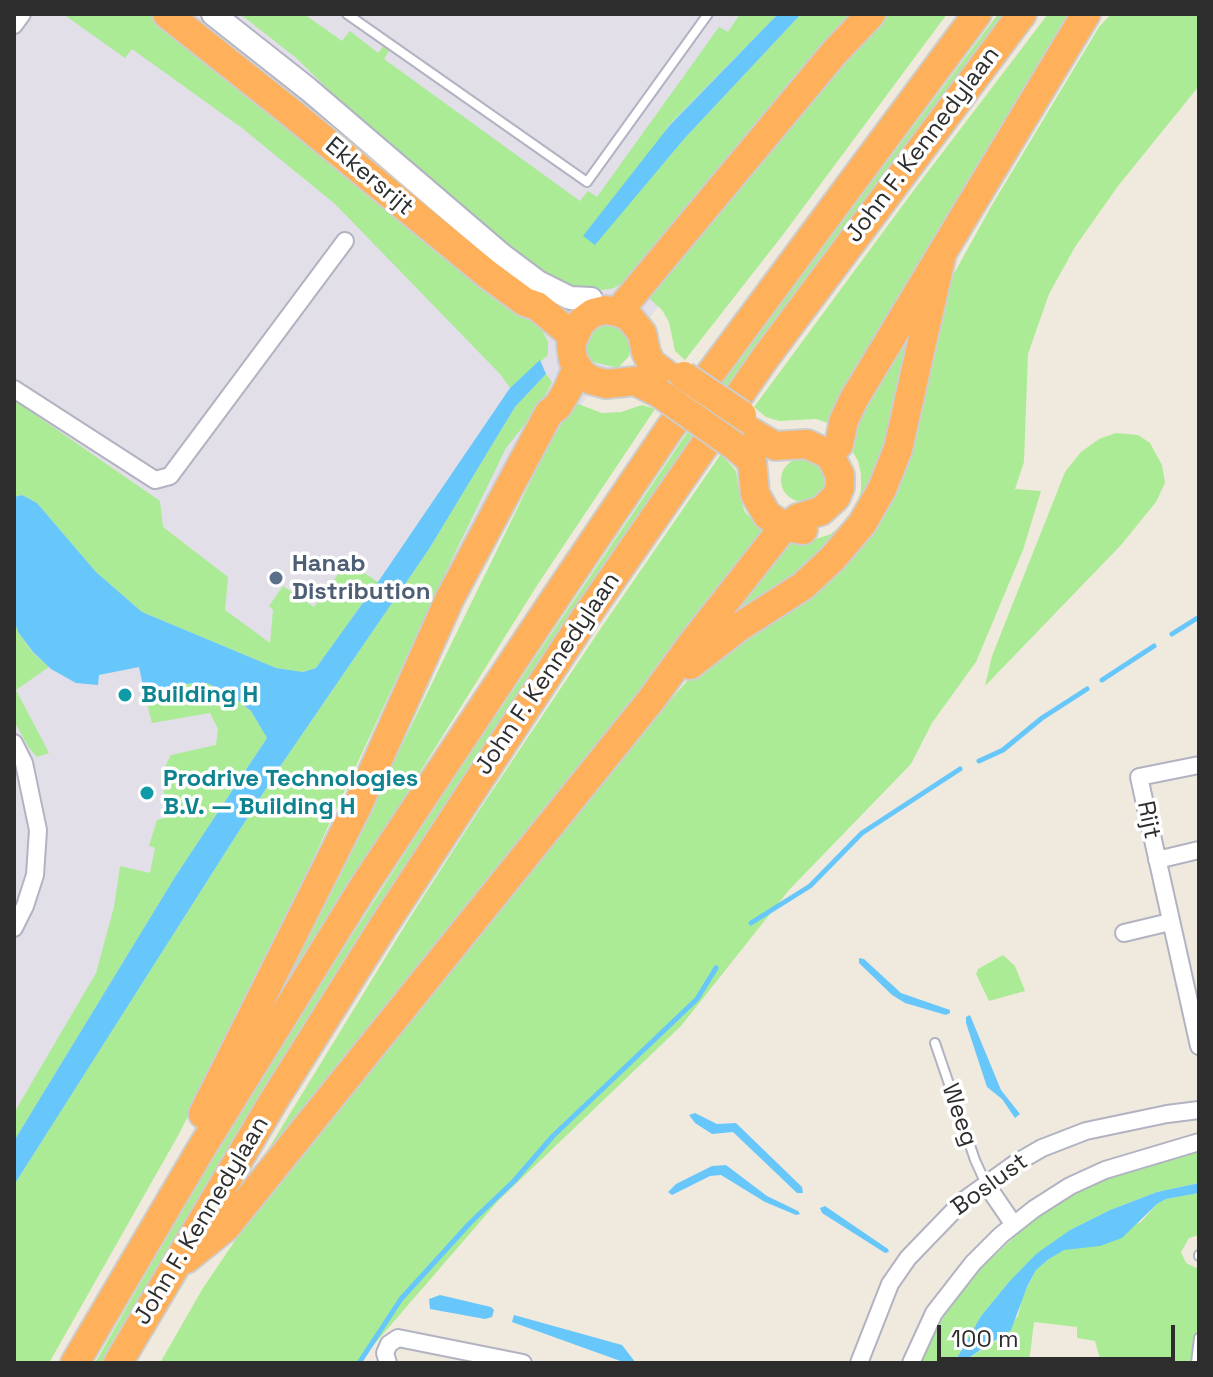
<!DOCTYPE html>
<meta charset="utf-8">
<style>
body{margin:0}
#map{position:relative;width:1213px;height:1377px;overflow:hidden;background:#f0eade;font-family:"Space Grotesk",sans-serif}
canvas{display:block}
.frame{position:absolute;inset:0;border:16px solid #2d2d2d;pointer-events:none}
.scale{position:absolute;left:937px;top:1325px;width:238px;height:36px;box-sizing:border-box;border:4px solid #2d2d2d;border-top:0;padding-left:10px;font-size:24px;line-height:28px;white-space:nowrap;color:#2d2d2d;-webkit-text-stroke:6px #fff;paint-order:stroke}
</style>
<div id="map">
<canvas width="1213" height="1377"></canvas>
<div class="frame"></div>
<div class="scale">100 m</div>
</div>
<script>
const ctx = document.querySelector('canvas').getContext('2d');
ctx.lineJoin = 'round';
function paint(path, color) {
  ctx.fillStyle = color;
  ctx.fill(path, 'evenodd');
}
function poly(rows) {
  const path = new Path2D();
  for (const r of rows) {
    if (r.length === 3) {
      path.moveTo(r[0] + r[2], r[1]);
      path.arc(r[0], r[1], r[2], 0, 2 * Math.PI);
      continue;
    }
    path.moveTo(r[0], r[1]);
    for (let i = 2; i < r.length; i += 2) path.lineTo(r[i], r[i + 1]);
  }
  return path;
}
function strokePath(path, color, width, dash) {
  ctx.strokeStyle = color;
  ctx.lineWidth = width;
  ctx.lineCap = dash ? 'butt' : 'round';
  ctx.setLineDash(dash || []);
  ctx.stroke(path);
}
function label(font, color, halo, rows, align = 'center') {
  ctx.font = font + ' "Space Grotesk",sans-serif';
  ctx.lineWidth = 7;
  ctx.setLineDash([]);
  ctx.textBaseline = 'middle';
  ctx.strokeStyle = halo;
  ctx.fillStyle = color;
  for (const [text, x, y, turn = 0] of rows) {
    ctx.save();
    ctx.translate(x, y);
    ctx.rotate((+turn || 0) * Math.PI / 180);
    ctx.textAlign = isNaN(turn) ? turn : align;
    if (halo) ctx.strokeText(text, 0, 0);
    ctx.fillText(text, 0, 0);
    ctx.restore();
  }
}
paint(poly([
 [14,14,889,14,339,712,14,1268]
]), '#e2dfe8');
paint(poly([
 [63,14,151,14,259,97,541,328,548,342,548,355,510,388,501,375,335,204,242,128,132,49,125,58],
 [240,14,304,14,342,41,350,31,378,53,385,44,391,48,384,59,580,201,588,191,597,197,719,27,728,32,740,14,778,14,669,125,595,244,684,139,801,14,856,14,634,276,614,288,585,293,556,284,428,183,388,147,295,57],
 [887,14,947,14,782,236,685,360,675,351,669,322,662,310,649,298,840,64],
 [998,14,1011,14,830,257,109,1363,95,1363,186,1203,317,990,443,794,685,436,751,343],
 [1048,14,1076,14,831,424,816,419,779,421,766,417,754,407,914,190],
 [1111,14,1199,14,1199,86,1118,186,1075,247,1049,294,1028,354,1024,462,1015,489,1041,491,1023,550,976,662,932,723,911,764,789,890,681,1026,498,1201,364,1356,360,1363,160,1363,203,1288,265,1196,668,703,707,658,868,527,946,288,992,205,1099,27],
 [928,301,875,487,827,554,698,650,789,541,813,540,831,534,845,522,856,508,861,490,861,474,858,461,851,449,850,425],
 [604,324,618,326,629,336,631,346,629,356,618,368,589,361,586,354,588,335],
 [546,374,552,382,541,404,506,448,451,561,269,954,179,1134,49,1363,14,1363,14,1185,279,768,429,549,515,407],
 [14,400,160,501,163,527,228,577,225,610,270,643,273,610,269,606,283,586,314,607,347,562,378,582,316,668,302,672,276,668,142,612,96,572,37,503,22,495,14,497],
 [573,402,602,413,621,412,642,405,655,409,538,584,265,1019,374,802,539,464],
 [1116,433,1138,435,1150,443,1162,465,1165,483,1156,502,1121,545,985,686,992,656,1065,472,1081,452,1099,439],
 [721,454,736,471,740,498,745,512,764,533,687,634,242,1192,409,919,476,815,603,625],
 [803,480,22],
 [14,620,18,632,32,652,49,667,16,690,49,753,37,757,29,748,14,721],
 [207,683,231,695,251,711,267,738,175,877,14,1141,14,1113,96,973,114,907,120,866,150,873,155,848,149,846,157,820,168,817,161,774,171,755,216,745,218,729,210,713,152,723,146,700,181,684],
 [1003,955,1015,966,1025,991,989,1001,976,974,978,969],
 [1199,1150,1199,1183,1157,1192,1110,1210,1070,1230,1008,1283,981,1316,954,1363,920,1363,936,1329,955,1299,980,1269,1037,1216,1075,1194,1108,1178],
 [1199,1193,1199,1235,1189,1238,1181,1252,1186,1263,1199,1269,1199,1308,1194,1363,1101,1363,1095,1341,1077,1338,1077,1327,1034,1322,1029,1363,961,1363,998,1340,1018,1316,1022,1298,1036,1270,1049,1259,1064,1249,1078,1248,1141,1222,1157,1204,1166,1199]
]), '#abeb96');
paint(poly([
 [778,14,801,14,684,139,595,245,583,236,670,125],
 [540,360,546,374,515,407,429,549,279,768,14,1185,14,1141,175,877,267,738,251,711,231,695,207,683,181,684,146,700,139,667,99,675,98,685,76,683,51,669,33,652,18,632,14,620,14,497,22,495,37,503,96,572,142,612,276,668,303,672,316,668,378,582,510,388],
 [859,958,864,959,901,993,950,1010,950,1013,946,1015,905,1003,892,995,859,963],
 [970,1015,1001,1090,1020,1114,1015,1118,1002,1099,987,1087,966,1023,966,1017],
 [695,1113,717,1124,736,1123,802,1187,803,1193,797,1193,733,1132,712,1134,695,1123,689,1115],
 [726,1165,767,1196,798,1211,800,1214,796,1215,765,1202,721,1175,710,1176,672,1195,668,1192,676,1184,712,1166],
 [1199,1183,1199,1193,1166,1199,1157,1204,1122,1238,1100,1246,1064,1250,1049,1259,1036,1270,1027,1287,1011,1330,961,1363,954,1363,981,1316,1008,1283,1036,1254,1070,1230,1110,1210,1157,1192],
 [825,1206,888,1249,889,1252,885,1253,822,1213,820,1208],
 [440,1295,491,1307,494,1310,492,1317,485,1319,430,1309,429,1299],
 [514,1315,622,1345,636,1363,626,1363,512,1322]
]), '#67c7fb');
strokePath(poly([
 [1172,634,1199,617],
 [1102,680,1154,646],
 [979,761,1003,750,1042,718,1087,689],
 [751,923,810,886,862,833,960,769],
 [359,1363,401,1299,470,1223,514,1181,553,1136,697,999,716,968]
]), '#67c7fb', 5);
const lane = poly([
 [347,14,587,182,708,14],
 [935,1043,975,1160,986,1184],
 [1199,1255,1199,1256],
 [1196,1363,1199,1338]
]);
const street = poly([
 [14,25,22,14],
 [14,389,155,480,170,476,345,241],
 [14,743,24,763,38,830,35,875,25,906,14,928],
 [1199,765,1139,777,1199,1046],
 [1157,860,1199,850],
 [1124,933,1170,922],
 [986,1184,1014,1225],
 [388,1363,385,1353,389,1344,398,1338,523,1363],
 [859,1363,890,1284,908,1258,963,1201,1016,1163,1042,1148,1086,1131,1167,1114,1199,1110],
 [911,1363,934,1313,973,1263,1001,1235,1034,1209,1070,1186,1105,1170,1199,1142]
]);
const secondary = poly([
 [213,14,308,89,502,255,538,282,570,298,591,299]
]);
const highway = poly([
 [167,14,289,111,487,274,525,302,537,306,573,336],
 [618,312,834,53,871,14],
 [659,393,635,381,606,384,591,380,582,374,573,360,571,344,581,322,593,313,605,310,618,312,629,317,642,333,646,352,651,363,679,384],
 [839,444,844,420,854,399,1086,14],
 [736,447,752,461,755,494,767,515,785,527,803,530],
 [690,665,739,627,803,586,832,559,862,524,882,489,898,449,941,258],
 [203,1114,357,807,450,598,549,413,558,406,568,389,577,367],
 [186,1259,226,1227,651,700,691,645,780,532,798,518,821,511,836,497,840,487,840,475,830,455,807,444,775,446,736,423],
 [75,1363,201,1149,362,889,560,591,670,428,977,14],
 [118,1363,274,1100,382,928,585,618,765,358,1022,14]
]);
strokePath(lane, '#b2b3c2', 12);
strokePath(street, '#b2b3c2', 20);
strokePath(secondary, '#b2b3c2', 26);
strokePath(highway, '#cdcdcd', 32);
strokePath(lane, '#fff', 8);
strokePath(street, '#fff', 16);
strokePath(secondary, '#fff', 22);
strokePath(highway, '#ffb05a', 28);
const highwayBridge = poly([
 [684,376,742,415],
 [659,393,736,447]
]);
strokePath(highwayBridge, '#cdcdcd', 32, []);
strokePath(highwayBridge, '#ffb05a', 28);
for (const [x, y, r, color] of [
 [276,578,8,"#5c6f8a"],
 [125,695,8,"#0f9aa8"],
 [147,793,8,"#0f9aa8"]
]) {
  const dot = new Path2D();
  dot.arc(x, y, r, 0, 2 * Math.PI);
  ctx.fillStyle = color;
  ctx.fill(dot);
  strokePath(dot, '#fff', 3);
}
label('24px', '#2d2d2d', '#fff', [
 ["John F. Kennedylaan",923,145,-53],
 ["Ekkersrijt",369,177,40],
 ["John F. Kennedylaan",548,674,-56],
 ["Rijt",1148,820,78],
 ["Weeg",959,1115,71],
 ["Boslust",990,1185,-36],
 ["John F. Kennedylaan",202,1221,-59]
]);
label('bold 24px', '#4e5e75', '#fff', [
 ["Hanab",292,564],
 ["Distribution",292,592]
], 'left');
label('bold 24px', '#0d838f', '#fff', [
 ["Building H",141,695],
 ["Prodrive Technologies",163,779],
 ["B.V. — Building H",163,807]
], 'left');
</script>
